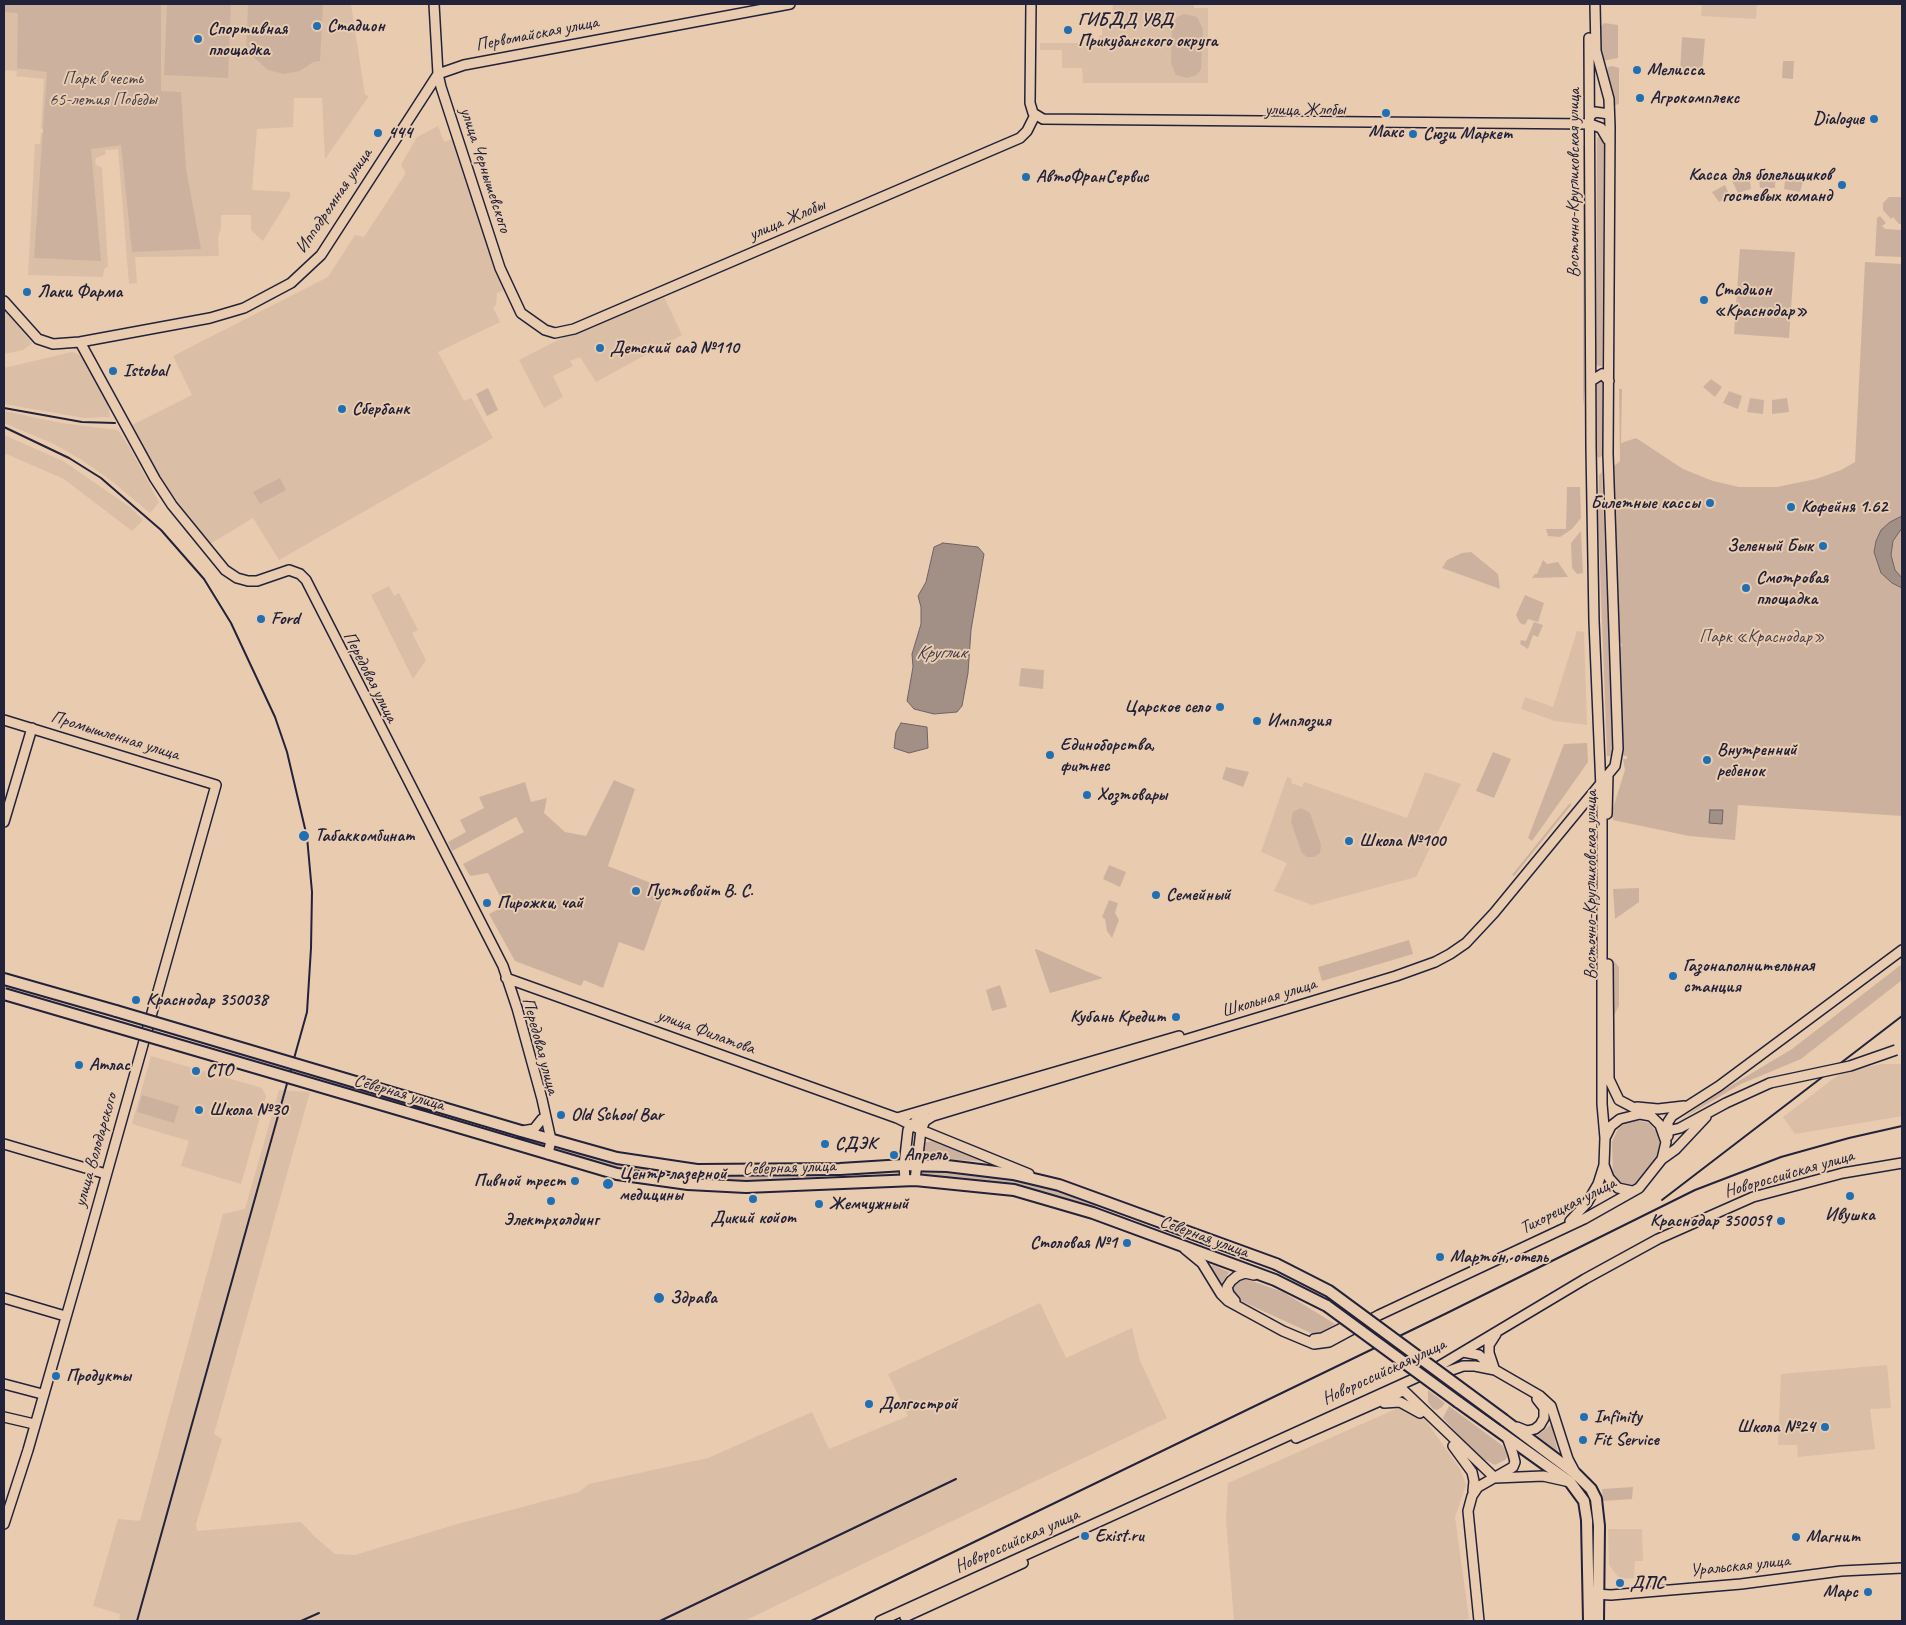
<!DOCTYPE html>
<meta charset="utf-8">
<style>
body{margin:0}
#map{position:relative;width:1906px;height:1625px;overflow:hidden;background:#e9cbaf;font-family:Caveat,sans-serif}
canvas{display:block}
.frame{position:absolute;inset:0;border:5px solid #22223b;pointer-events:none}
</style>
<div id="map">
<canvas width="1906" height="1625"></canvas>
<div class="frame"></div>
</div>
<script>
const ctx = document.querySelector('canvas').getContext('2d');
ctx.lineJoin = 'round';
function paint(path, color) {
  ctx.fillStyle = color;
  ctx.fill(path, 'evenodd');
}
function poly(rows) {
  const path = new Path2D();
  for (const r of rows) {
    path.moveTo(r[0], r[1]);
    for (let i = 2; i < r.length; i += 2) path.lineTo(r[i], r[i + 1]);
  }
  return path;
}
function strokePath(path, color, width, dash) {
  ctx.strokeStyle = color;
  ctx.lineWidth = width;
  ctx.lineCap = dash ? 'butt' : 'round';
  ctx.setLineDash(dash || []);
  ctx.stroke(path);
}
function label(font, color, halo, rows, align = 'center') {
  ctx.font = font + ' Caveat,sans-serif';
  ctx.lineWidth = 4;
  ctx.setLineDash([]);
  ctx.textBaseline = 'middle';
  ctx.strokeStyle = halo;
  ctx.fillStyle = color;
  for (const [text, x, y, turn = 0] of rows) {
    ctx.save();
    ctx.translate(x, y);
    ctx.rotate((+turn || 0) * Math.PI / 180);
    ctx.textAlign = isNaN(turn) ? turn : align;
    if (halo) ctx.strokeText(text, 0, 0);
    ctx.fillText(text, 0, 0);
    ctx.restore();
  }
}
paint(poly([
 [4,4,351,4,365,95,369,96,325,159,322,98,294,98,293,127,257,129,252,190,290,192,290,197,263,241,251,230,251,215,221,215,221,228,218,237,219,256,135,257,137,283,129,284,118,149,105,150,106,154,96,158,95,164,102,168,108,266,104,269,103,277,28,275,35,144,40,144,41,133,43,133,43,129,41,129,44,79,16,76,17,71,4,70],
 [1702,4,1757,4,1756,19,1701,16],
 [1113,5,1194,5,1194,8,1208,8,1208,83,1083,83,1082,68,1062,68,1062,50,1040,50,1040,43,1095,43,1095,41,1099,41,1099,36,1102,35,1102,23,1112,23],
 [438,126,444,142,456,138,506,289,497,293,496,305,493,307,500,322,438,352,464,401,471,398,493,438,279,560,253,518,210,544,160,478,132,425,192,395,173,356,328,277,355,235,364,237,406,173,401,165,417,137],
 [664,297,682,335,596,382,580,357,570,361,573,366,553,376,563,397,544,408,519,360,560,339],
 [4,310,32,343,23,350,4,354],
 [72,352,80,355,87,364,108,403,110,417,84,418,4,404,4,368],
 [4,411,61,423,118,430,131,450,159,502,150,513,113,482,82,460,54,444,4,423],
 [4,435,63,461,130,507,143,520,132,531,64,479,4,453],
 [389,586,394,596,399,593,418,630,412,633,426,660,413,679,371,595],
 [1577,631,1584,632,1587,725,1555,721,1521,709,1525,697,1553,707],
 [1425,772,1461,784,1416,877,1312,905,1274,891,1287,863,1261,852,1287,777,1292,779,1291,783,1302,787,1304,782,1407,818],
 [151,1056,262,1088,266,1096,241,1184,181,1166,189,1141,132,1124],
 [1882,1064,1902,1064,1902,1116,1795,1134,1783,1117,1837,1076,1847,1071],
 [279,1090,310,1092,214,1434,222,1439,196,1524,197,1531,301,1522,315,1537,335,1554,355,1555,454,1525,579,1492,589,1484,708,1458,812,1412,829,1449,908,1416,888,1374,1040,1303,1066,1358,1132,1328,1140,1361,1167,1418,744,1621,119,1621,120,1614,93,1606,118,1519,140,1521,223,1214,245,1209],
 [1887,1365,1891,1408,1870,1409,1875,1449,1798,1457,1797,1445,1778,1445,1781,1374],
 [1405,1405,1424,1418,1460,1469,1466,1485,1455,1517,1469,1619,1450,1621,1234,1621,1226,1519,1228,1483],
 [1608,1529,1642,1529,1643,1561,1635,1561,1634,1578,1620,1579,1609,1565]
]), '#dabea6');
paint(poly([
 [4,4,161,4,161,91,181,92,186,169,201,249,132,252,121,145,91,149,101,261,34,258,47,72,17,68,18,13,4,12],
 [167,4,231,4,228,78,164,75],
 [248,4,323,4,320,61,313,62,300,71,284,74,268,70,251,55,246,55],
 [1184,14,1197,17,1203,29,1201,69,1197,75,1187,78,1176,75,1171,63,1172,26,1177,17],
 [1604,23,1618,25,1618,58,1602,61,1599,51,1599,29],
 [1682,37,1705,39,1702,74,1680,73],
 [1783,61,1794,61,1793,79,1782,78],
 [1612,66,1619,68,1619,104,1615,105,1606,73,1608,67],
 [1599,136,1604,138,1602,366,1598,366,1596,363,1597,138],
 [1583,145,1586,147,1585,389,1583,406],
 [1776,173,1775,188,1760,188,1758,174],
 [1786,174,1804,178,1800,192,1784,189],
 [1749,175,1751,189,1738,193,1732,181],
 [1725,185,1730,196,1719,202,1712,192],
 [1889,197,1902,197,1902,224,1899,224,1893,217,1891,219,1883,210,1883,203],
 [1880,216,1886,223,1882,226,1885,229,1902,230,1902,257,1875,256,1877,218],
 [1740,249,1795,252,1789,338,1734,334],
 [1865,262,1902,264,1902,816,1738,805,1735,840,1689,836,1613,820,1612,811,1625,770,1623,759,1627,759,1627,756,1623,756,1618,653,1622,645,1618,637,1614,466,1620,461,1619,389,1622,389,1621,443,1636,438,1683,469,1713,481,1739,487,1777,487,1816,479,1841,470,1855,462],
 [1599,378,1604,380,1603,455,1599,458,1596,455,1596,380],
 [1711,379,1722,387,1715,397,1703,387],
 [488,388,498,410,487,416,476,394],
 [1729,391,1742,396,1738,409,1723,403],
 [1750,398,1764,400,1763,414,1747,412],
 [1787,398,1789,412,1772,414,1772,400],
 [1602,472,1613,756,1607,756,1598,515,1599,475],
 [280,478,286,490,260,504,253,492],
 [1567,487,1580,487,1581,518,1572,529,1560,537,1548,536,1546,529,1566,529],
 [1581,531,1583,573,1577,574,1572,568,1571,543],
 [1471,552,1498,574,1500,589,1442,568,1447,560,1462,553],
 [1543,560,1547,564,1558,562,1568,577,1532,578,1535,574,1537,574],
 [1525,595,1544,603,1538,622,1528,619,1525,625,1520,623,1516,615],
 [1534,622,1543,625,1538,637,1533,635,1528,649,1520,644,1521,640,1526,641],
 [1021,668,1044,670,1043,689,1019,686],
 [1587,743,1588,762,1532,841,1528,838,1564,744],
 [1493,752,1511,759,1494,798,1476,791],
 [1226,767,1249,772,1243,787,1222,779],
 [614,780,635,789,608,866,666,889,644,951,619,942,603,988,584,980,581,986,515,961,489,914,497,910,504,904,488,873,470,876,463,864,524,832,516,817,452,851,448,842,466,832,460,820,484,808,479,797,525,782,531,802,547,798,544,813,565,832,586,836],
 [1570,803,1571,805,1514,876,1512,875],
 [1301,808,1310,813,1321,845,1320,853,1314,857,1307,857,1302,853,1291,822,1293,812],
 [1109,865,1126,872,1120,887,1103,879],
 [1639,888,1639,902,1615,919,1613,889],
 [1109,900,1118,903,1115,913,1119,920,1112,938,1107,931,1105,919,1102,917],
 [1409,940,1413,954,1322,981,1318,967],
 [1036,949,1086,971,1103,978,1050,993,1035,950],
 [1612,959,1619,967,1619,1006,1613,1017],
 [1902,964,1902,980,1801,1059,1741,1084,1680,1120,1717,1094,1792,1049],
 [1000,985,1007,1007,992,1011,986,990],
 [142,1095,179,1106,174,1123,137,1112],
 [1635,1120,1649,1123,1656,1131,1660,1144,1659,1153,1643,1179,1636,1186,1629,1188,1620,1186,1613,1177,1612,1142,1618,1129,1628,1121],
 [932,1141,982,1159,983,1161,930,1159,922,1154,922,1143],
 [561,1147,703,1174,897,1170,898,1173,758,1180,703,1180,638,1172,604,1165,562,1154],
 [923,1170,961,1172,1031,1183,1064,1192,1093,1203,1095,1205,1092,1208,1030,1188,995,1182,921,1175,920,1173],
 [1213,1265,1229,1272,1222,1285,1210,1267],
 [1243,1278,1283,1292,1335,1324,1319,1334,1313,1334,1239,1300,1233,1291,1235,1284],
 [1428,1390,1445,1403,1442,1407,1437,1410,1433,1409,1428,1402],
 [1449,1406,1503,1446,1508,1456,1505,1460,1495,1465,1478,1456,1443,1418],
 [1550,1425,1552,1426,1558,1453,1536,1437],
 [1633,1487,1632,1499,1603,1501,1602,1489]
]), '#ccb29e');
const water = poly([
 [1902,516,1902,528,1893,541,1891,555,1895,570,1902,578,1902,588,1892,583,1881,573,1874,552,1876,541,1881,530,1890,522,1902,516],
 [943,543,978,547,984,554,971,630,968,673,962,706,957,712,934,714,914,709,907,701,913,667,912,654,921,624,921,607,918,596,926,582,934,547,943,543],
 [901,723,927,727,928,748,909,753,894,748,896,732,901,723],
 [1710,810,1723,810,1722,824,1709,823,1710,810]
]);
paint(water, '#a28f85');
strokePath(water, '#6f6367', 1);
const secondary = poly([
 [434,4,438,74,441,87,500,268,521,313,545,330,555,333,574,329,1020,138,1027,131,1035,115],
 [1031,4,1030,103,1033,113,1043,119,1590,124,1601,128,1608,140],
 [1589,38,1591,447,1594,621,1602,813,1602,1104,1605,1138],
 [1590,116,1595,112,1609,114],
 [4,301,38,339,53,344,80,342,210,318,244,308,291,283,321,255,438,74,464,65,790,4],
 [80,342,155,479,172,505,225,570,237,578,248,581,257,581,289,570,300,574,306,580,503,966,517,1008,542,1099,551,1140,548,1154],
 [1591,381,1602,374,1609,381],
 [4,720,216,785,85,1251,28,1450,4,1524],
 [1607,814,1608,775],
 [4,822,32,728],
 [1608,964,1609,1079,1619,1100,1642,1112],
 [506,978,897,1118,921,1130,1029,1174],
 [1637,1107,1658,1109,1684,1106],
 [897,1118,1179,1036],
 [1664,1127,1672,1130,1680,1128,1726,1103,1770,1083],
 [522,1131,534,1129,542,1119],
 [1668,1136,1668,1122,1672,1116,1719,1086,1902,950],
 [4,1144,106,1174],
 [1662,1159,1676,1149,1706,1117],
 [905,1180,904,1165,908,1130,924,1112],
 [915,1180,921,1130,925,1121,933,1116,1396,976,1435,962,1450,954,1466,943,1494,913,1615,766,1618,749,1608,454,1610,127,1609,99,1596,51,1595,4],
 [1570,1221,1587,1203,1598,1184,1604,1165],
 [1185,1249,1202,1263,1221,1294,1228,1301,1283,1331,1314,1344,1329,1342,1379,1315,1584,1219,1639,1188,1662,1159,1666,1142,1660,1125,1651,1116,1640,1114,1620,1119,1611,1126,1605,1138,1604,1165,1609,1178,1618,1188,1632,1191],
 [4,1298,65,1316],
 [1235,1301,1229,1294,1227,1287,1231,1281,1237,1276,1245,1273,1254,1275],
 [1314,1339,1322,1338,1350,1324],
 [1463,1352,1479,1355,1495,1370,1540,1396,1551,1406,1568,1459,1576,1474],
 [1494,1368,1489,1353,1489,1345,1496,1334],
 [1435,1376,1463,1366,1475,1366,1495,1370],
 [4,1384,42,1394],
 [1400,1387,1495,1478,1543,1476,1570,1482],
 [1384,1403,1400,1402,1420,1413],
 [4,1417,34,1424],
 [1517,1427,1527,1431,1535,1429,1540,1425,1544,1418,1544,1408,1537,1399],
 [1296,1438,1403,1391],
 [1453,1446,1472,1472,1474,1481,1473,1491],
 [1594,1594,1611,1595,1741,1584,1841,1571,1902,1568],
 [905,1617,1023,1563],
 [880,1621,1431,1371,1585,1279,1658,1239,1701,1220,1753,1197,1843,1173,1902,1163],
 [1479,1621,1468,1511,1472,1496,1478,1487,1513,1467,1515,1462,1513,1454,1507,1437]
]);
const primary = poly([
 [4,979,116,1011],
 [431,1119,617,1174,688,1184,746,1187,915,1180,1014,1190,1093,1213,1275,1280,1327,1306],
 [521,1131,617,1158,697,1170,840,1169,904,1165,947,1166,1013,1174,1059,1185,1276,1264],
 [1458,1402,1570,1482,1584,1501,1587,1520,1589,1621],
 [1504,1420,1576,1474,1591,1489,1596,1499,1599,1526,1598,1621]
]);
strokePath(secondary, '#22223b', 12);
strokePath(primary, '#22223b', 14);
strokePath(secondary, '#e9cbaf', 9);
strokePath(primary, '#e9cbaf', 10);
strokePath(poly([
 [4,408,82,422,115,423],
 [4,427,69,458,101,478,161,530,204,579,231,623,275,717,287,752,307,837,312,892,311,948,307,1012,137,1621],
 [1662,1200,1902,1016],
 [301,1621,319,1613],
 [660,1621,956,1479],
 [811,1621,1447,1313,1695,1190,1781,1157,1849,1138,1902,1126]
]), '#22223b', 2);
const secondaryBridge = poly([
 [1770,1083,1850,1066,1896,1050]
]);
const primaryBridge = poly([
 [4,994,431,1119],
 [116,1011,521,1131],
 [1276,1264,1329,1291,1504,1420],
 [1327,1306,1458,1402]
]);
strokePath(secondaryBridge, '#22223b', 12, []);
strokePath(primaryBridge, '#22223b', 14, []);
strokePath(secondaryBridge, '#e9cbaf', 9);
strokePath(primaryBridge, '#e9cbaf', 10);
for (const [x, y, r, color] of [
 [317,26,5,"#1f6fb2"],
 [1068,30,5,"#1f6fb2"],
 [198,39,5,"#1f6fb2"],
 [1637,70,5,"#1f6fb2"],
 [1640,98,5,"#1f6fb2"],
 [1386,113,5,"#1f6fb2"],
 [1874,119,5,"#1f6fb2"],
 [378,133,5,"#1f6fb2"],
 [1413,134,5,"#1f6fb2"],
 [1026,177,5,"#1f6fb2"],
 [1842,185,5,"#1f6fb2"],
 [27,292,5,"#1f6fb2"],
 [1704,300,5,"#1f6fb2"],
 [600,348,5,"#1f6fb2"],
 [113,371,5,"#1f6fb2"],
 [342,409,5,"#1f6fb2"],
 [1710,503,5,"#1f6fb2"],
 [1791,507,5,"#1f6fb2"],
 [1823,546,5,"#1f6fb2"],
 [1746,588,5,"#1f6fb2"],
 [261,619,5,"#1f6fb2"],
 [1220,707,5,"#1f6fb2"],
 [1257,721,5,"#1f6fb2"],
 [1050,755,5,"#1f6fb2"],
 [1707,760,5,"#1f6fb2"],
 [1087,795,5,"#1f6fb2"],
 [304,836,6,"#1f6fb2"],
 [1349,841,5,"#1f6fb2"],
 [636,891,5,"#1f6fb2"],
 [1156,895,5,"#1f6fb2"],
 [487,903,5,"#1f6fb2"],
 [1673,976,5,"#1f6fb2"],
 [136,1000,5,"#1f6fb2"],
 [1176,1017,5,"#1f6fb2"],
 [79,1065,5,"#1f6fb2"],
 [196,1071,5,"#1f6fb2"],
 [199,1110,5,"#1f6fb2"],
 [561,1115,5,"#1f6fb2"],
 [825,1144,5,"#1f6fb2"],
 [894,1155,5,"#1f6fb2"],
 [575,1181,5,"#1f6fb2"],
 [608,1184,6,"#1f6fb2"],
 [1850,1196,5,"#1f6fb2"],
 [753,1199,5,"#1f6fb2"],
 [551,1201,5,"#1f6fb2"],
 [819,1204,5,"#1f6fb2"],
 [1781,1221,5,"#1f6fb2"],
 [1127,1243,5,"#1f6fb2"],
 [1440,1257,5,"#1f6fb2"],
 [659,1298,6,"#1f6fb2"],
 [56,1376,5,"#1f6fb2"],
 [869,1404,5,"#1f6fb2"],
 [1584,1417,5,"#1f6fb2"],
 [1825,1427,5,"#1f6fb2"],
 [1583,1440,5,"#1f6fb2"],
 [1085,1536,5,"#1f6fb2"],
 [1796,1537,5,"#1f6fb2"],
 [1620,1583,5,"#1f6fb2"],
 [1868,1592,5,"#1f6fb2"]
]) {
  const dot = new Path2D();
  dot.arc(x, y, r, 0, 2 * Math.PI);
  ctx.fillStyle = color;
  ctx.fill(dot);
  strokePath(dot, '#e9cbaf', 2);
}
label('bold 18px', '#22223b', '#e9cbaf', [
 ["ГИБДД УВД",1078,20],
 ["Прикубанского округа",1078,41],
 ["Стадион",327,26],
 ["Спортивная",208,29],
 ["площадка",208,50],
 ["Мелисса",1647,70],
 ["Агрокомплекс",1650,98],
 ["Dialogue",1864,119,"right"],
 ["Макс",1386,132,"center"],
 ["444",388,133],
 ["Сюзи Маркет",1423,134],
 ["Касса для болельщиков",1832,175,"right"],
 ["гостевых команд",1832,196,"right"],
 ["АвтоФранСервис",1036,177],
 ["Стадион",1714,290],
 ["«Краснодар»",1714,311],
 ["Лаки Фарма",37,292],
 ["Детский сад №110",610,348],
 ["Istobal",123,371],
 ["Сбербанк",352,409],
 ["Билетные кассы",1700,503,"right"],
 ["Кофейня 1.62",1801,507],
 ["Зеленый Бык",1813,546,"right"],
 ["Смотровая",1756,578],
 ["площадка",1756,599],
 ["Ford",271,619],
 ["Царское село",1210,707,"right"],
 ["Имплозия",1267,721],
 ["Единоборства,",1060,745],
 ["фитнес",1060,766],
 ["Внутренний",1717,750],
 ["ребенок",1717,771],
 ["Хозтовары",1097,795],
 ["Табаккомбинат",315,836],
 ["Школа №100",1359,841],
 ["Пустовойт В. С.",646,891],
 ["Семейный",1166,895],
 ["Пирожки, чай",497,903],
 ["Газонаполнительная",1683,966],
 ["станция",1683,987],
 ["Краснодар 350038",146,1000],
 ["Кубань Кредит",1166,1017,"right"],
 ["Атлас",89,1065],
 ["СТО",206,1071],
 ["Школа №30",209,1110],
 ["Old School Bar",571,1115],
 ["СДЭК",835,1144],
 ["Апрель",904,1155],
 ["Центр лазерной",619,1174],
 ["медицины",619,1195],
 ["Пивной трест",565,1181,"right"],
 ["Жемчужный",829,1204],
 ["Ивушка",1850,1215,"center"],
 ["Дикий койот",753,1218,"center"],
 ["Электрхолдинг",551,1220,"center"],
 ["Краснодар 350059",1771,1221,"right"],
 ["Столовая №1",1117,1243,"right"],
 ["Мартон, отель",1450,1257],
 ["Здрава",670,1298],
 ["Продукты",66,1376],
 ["Долгострой",879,1404],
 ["Infinity",1594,1417],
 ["Школа №24",1815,1427,"right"],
 ["Fit Service",1593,1440],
 ["Exist.ru",1095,1536],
 ["Магнит",1806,1537],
 ["ДПС",1630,1583],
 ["Марс",1858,1592,"right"]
], 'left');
label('18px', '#22223b', '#e9cbaf', [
 ["Первомайская улица",537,34,-11],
 ["улица Жлобы",1305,110],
 ["улица Чернышевского",485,170,72],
 ["Восточно-Кругликовская улица",1574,183,-90],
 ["Ипподромная улица",334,201,-56],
 ["улица Жлобы",787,220,-23],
 ["Передовая улица",370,677,63],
 ["Промышленная улица",115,736,17],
 ["Восточно-Кругликовская улица",1591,885,-90],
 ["Школьная улица",1269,998,-17],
 ["улица Филатова",706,1032,20],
 ["Передовая улица",540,1046,75],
 ["Северная улица",399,1093,16],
 ["улица Володарского",96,1150,-74],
 ["Северная улица",789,1168,-2],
 ["Новороссийская улица",1789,1174,-16],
 ["Тихорецкая улица",1568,1206,-27],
 ["Северная улица",1204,1237,20],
 ["Новороссийская улица",1384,1372,-25],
 ["Новороссийская улица",1017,1541,-24],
 ["Уральская улица",1740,1566,-6]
]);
label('18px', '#443f4f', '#e9cbaf', [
 ["Парк в честь",103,79],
 ["65-летия Победы",103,100],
 ["Парк «Краснодар»",1762,637]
]);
label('italic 19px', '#423d4e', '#e9cbaf', [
 ["Круглик",941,653]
]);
</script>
